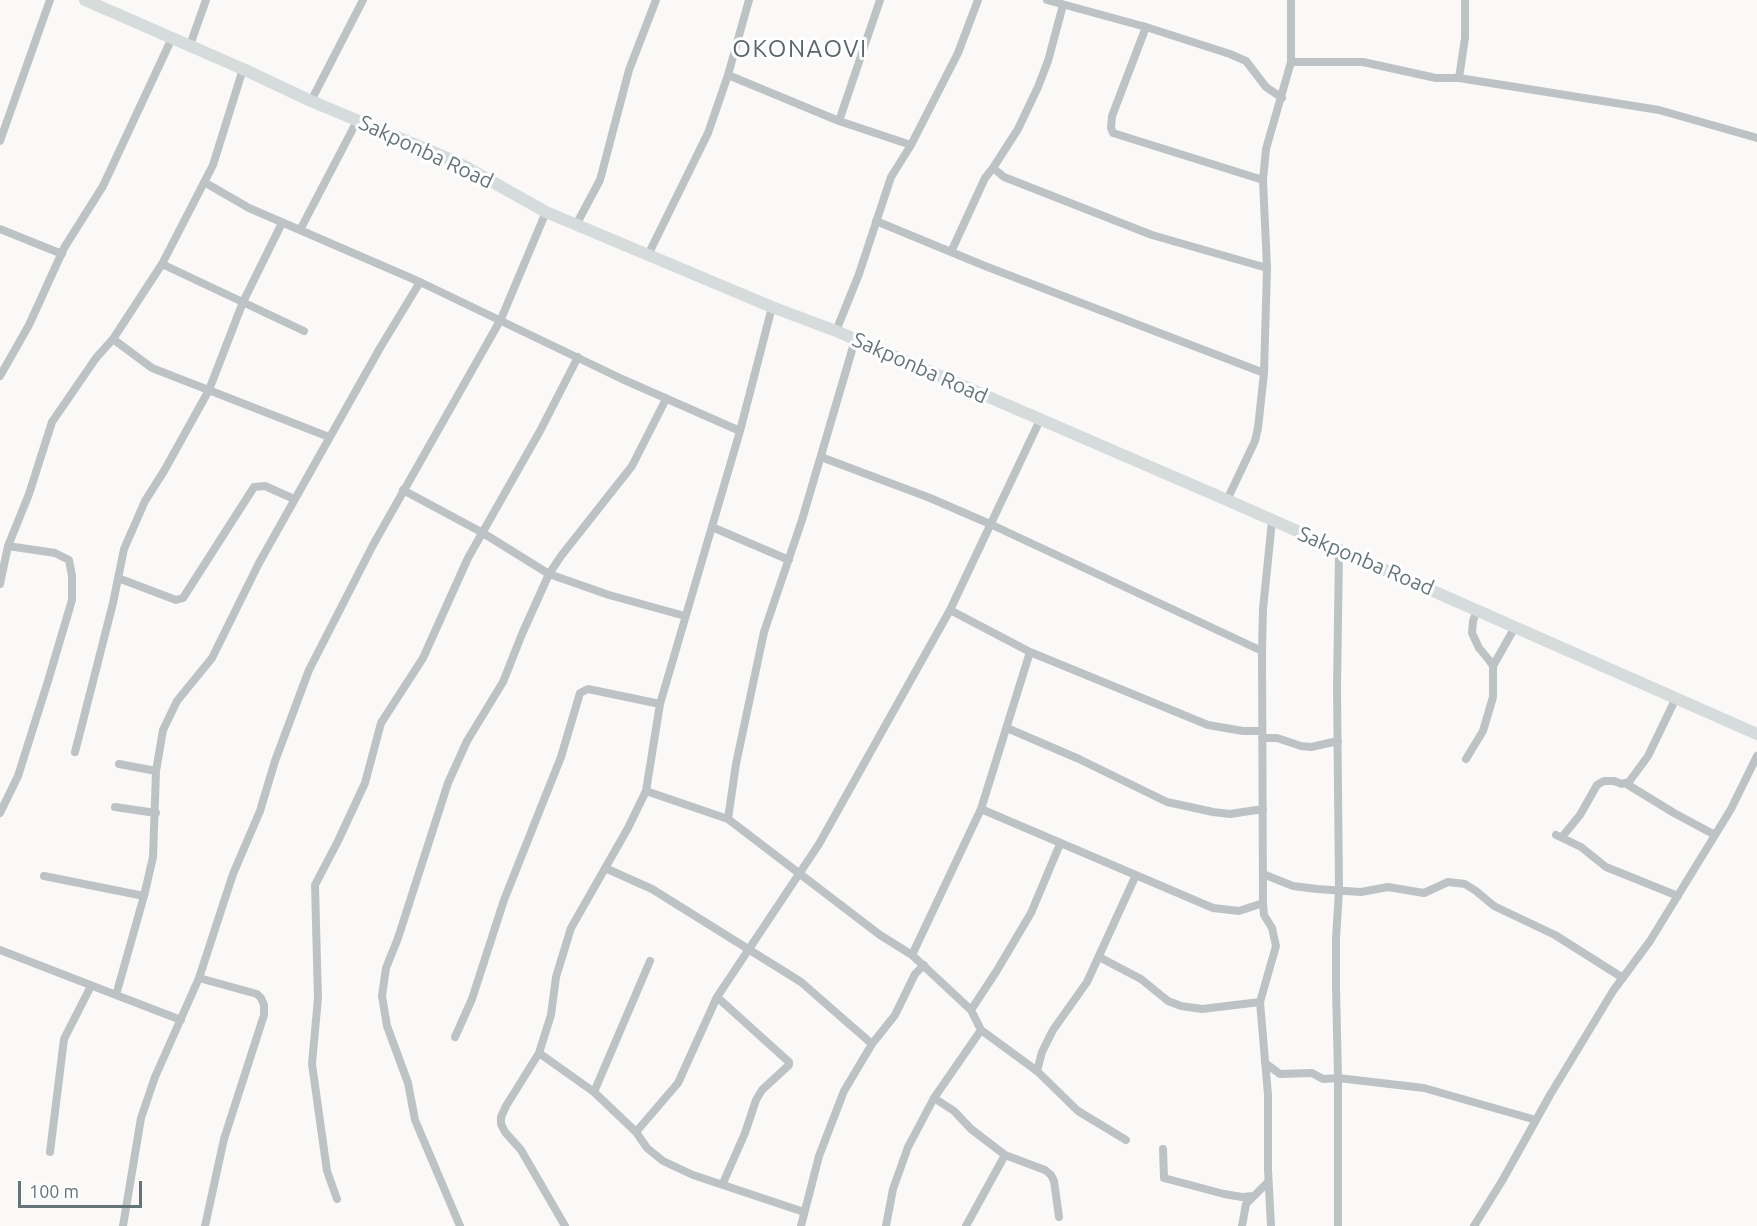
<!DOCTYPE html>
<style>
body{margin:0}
#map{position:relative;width:1757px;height:1226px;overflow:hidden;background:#faf9f8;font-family:Ubuntu,sans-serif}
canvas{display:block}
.scale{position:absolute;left:18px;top:1181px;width:124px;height:27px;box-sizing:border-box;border:3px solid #637579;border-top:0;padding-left:8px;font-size:18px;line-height:21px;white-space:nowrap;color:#637579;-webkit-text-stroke:4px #fff;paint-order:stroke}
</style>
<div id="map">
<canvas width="1757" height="1226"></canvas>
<div class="scale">100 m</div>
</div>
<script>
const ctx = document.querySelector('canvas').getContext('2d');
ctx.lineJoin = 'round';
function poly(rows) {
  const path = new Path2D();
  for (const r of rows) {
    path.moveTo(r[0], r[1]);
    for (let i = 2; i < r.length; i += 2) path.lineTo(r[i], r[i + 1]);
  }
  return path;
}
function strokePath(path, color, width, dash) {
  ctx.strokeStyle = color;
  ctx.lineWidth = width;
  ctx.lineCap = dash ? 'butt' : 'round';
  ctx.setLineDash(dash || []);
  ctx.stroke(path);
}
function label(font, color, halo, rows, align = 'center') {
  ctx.font = font + ' Ubuntu,sans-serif';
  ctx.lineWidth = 6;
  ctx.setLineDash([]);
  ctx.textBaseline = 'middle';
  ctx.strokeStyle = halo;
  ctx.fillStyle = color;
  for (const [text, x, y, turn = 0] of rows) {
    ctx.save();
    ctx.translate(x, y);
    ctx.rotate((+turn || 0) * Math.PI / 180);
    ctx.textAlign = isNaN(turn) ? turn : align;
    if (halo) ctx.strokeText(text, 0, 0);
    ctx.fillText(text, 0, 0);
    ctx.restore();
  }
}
strokePath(poly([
 [1047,0,1146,27,1230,54,1246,61,1266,87,1282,98],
 [1063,5,1048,61,1038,87,1018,129,993,168,1004,177,1152,235,1267,268],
 [1146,27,1112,116,1111,128,1113,133,1263,180],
 [190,45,206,0],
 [1291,62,1363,62,1436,78,1459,78,1659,110,1757,138],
 [728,75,839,121,880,0],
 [1459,78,1465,38,1465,0],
 [311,101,363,0],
 [839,121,911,145],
 [0,141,50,0],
 [204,182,249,208,420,282,622,379,740,431],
 [876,221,985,266,1264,373],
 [576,225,600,180,629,70,656,0],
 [0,229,62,254],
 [300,230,357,121],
 [951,252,985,178,993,168],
 [648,255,708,133,728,75,749,0],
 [162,264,304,331],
 [836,331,859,274,891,177,911,145,958,53,978,0],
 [113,339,152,368,329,437],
 [0,376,29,325,64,248,103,186,172,38],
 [821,457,930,498,990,524,1262,651],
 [403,490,483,533,549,574,609,595,685,616],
 [1227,500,1255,441,1258,428,1264,373,1267,268,1263,180,1266,149,1291,62,1291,0],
 [712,527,789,560],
 [118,578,176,600,183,598,254,487,265,486,294,499],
 [0,584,8,546,29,494,52,422,96,358,113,339,162,264,213,165,243,69],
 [950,610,1030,652,1208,725,1243,731,1262,731],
 [1493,666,1515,627],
 [1007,728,1079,759,1167,802,1213,812,1230,814,1263,809],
 [1262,738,1277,738,1301,746,1311,747,1338,741],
 [75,752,113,603,124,549,145,501,164,471,209,390,243,302,282,223],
 [1466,759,1483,731,1493,697,1493,666,1489,660,1479,648,1472,633,1473,621,1477,610],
 [119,764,156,771],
 [1625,783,1674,813,1715,835],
 [646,791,728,819,880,935,912,955,981,809,1030,652],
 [115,807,156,813],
 [981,809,1213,908,1239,911,1263,903],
 [0,813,18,776,48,681,72,600,72,576,69,560,55,553,8,546],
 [728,819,736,764,764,632,802,520,855,340],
 [1556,835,1581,847,1606,867,1678,896],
 [1562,837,1580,815,1597,785,1604,781,1614,781,1622,784,1629,782,1648,756,1676,698],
 [605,868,652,889,801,982,872,1044],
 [1263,874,1293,886,1317,889,1361,892,1388,887,1424,893,1448,882,1465,884,1476,891,1494,906,1555,935,1623,978],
 [44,876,144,896],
 [0,950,116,995,144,896,153,857,156,771,163,730,177,701,212,658,259,563,380,348,420,282],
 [912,955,971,1010,981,1030,1037,1071,1078,1111,1126,1140],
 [1099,957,1141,979,1168,1001,1181,1006,1202,1009,1260,1002],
 [199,978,257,994,261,998,264,1005,264,1015,224,1139,205,1226],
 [116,995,181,1020],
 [717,997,789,1062,789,1065,762,1090,756,1100,745,1133,723,1183],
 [971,1010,996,972,1031,913,1060,844],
 [455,1037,472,999,504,900,561,757,580,693,588,689,660,704],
 [539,1053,551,1015,556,977,571,928,628,828,646,791,660,704,740,431,772,307],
 [1265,1063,1280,1074,1312,1073,1323,1079,1338,1078,1424,1088,1536,1120],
 [1037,1071,1042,1052,1053,1030,1087,982,1136,875],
 [594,1092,650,961],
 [934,1098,954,1111,971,1129,1005,1155,1045,1170,1051,1175,1054,1181,1059,1217],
 [636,1132,678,1083,717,997,819,844,950,610,1040,420],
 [1163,1149,1164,1178,1224,1194,1242,1197,1253,1196],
 [50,1152,64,1039,91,986],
 [337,1199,327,1171,312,1064,318,998,315,885,338,841,365,783,381,723,423,658,468,558,540,431,578,357],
 [123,1226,141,1118,155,1077,199,978,233,874,260,811,275,761,309,670,373,545,501,319,546,212],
 [460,1226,415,1120,408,1083,387,1026,382,996,386,968,398,938,448,783,467,741,503,682,522,634,549,574,561,556,632,466,666,399],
 [565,1226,521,1150,505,1132,501,1124,501,1117,506,1106,539,1053,594,1092,636,1132,647,1148,663,1161,693,1175,804,1212],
 [801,1226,819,1156,844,1091,872,1044,895,1015,915,974,924,965],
 [886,1226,893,1189,908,1147,934,1098,981,1030],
 [966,1226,1005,1155],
 [1242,1226,1246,1204,1268,1182],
 [1271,1226,1268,1170,1268,1095,1260,1002,1276,946,1272,928,1264,915,1263,903,1262,651,1263,609,1272,521],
 [1338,1226,1338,1078,1336,987,1336,939,1339,890,1337,688,1339,550],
 [1474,1226,1502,1181,1550,1095,1613,991,1650,941,1731,809,1757,756]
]), '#bdc3c5', 8);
strokePath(poly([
 [85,0,243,69,311,101,457,162,546,212,772,307,836,331,1227,500,1757,734]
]), '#d6dbdc', 12);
label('21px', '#637579', '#fff', [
 ["Sakponba Road",426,152,25],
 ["Sakponba Road",920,368,24],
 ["Sakponba Road",1366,561,23]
]);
ctx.letterSpacing = '1.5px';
label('24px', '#59676b', '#fff', [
 ["OKONAOVI",800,49]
]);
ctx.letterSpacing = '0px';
</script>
